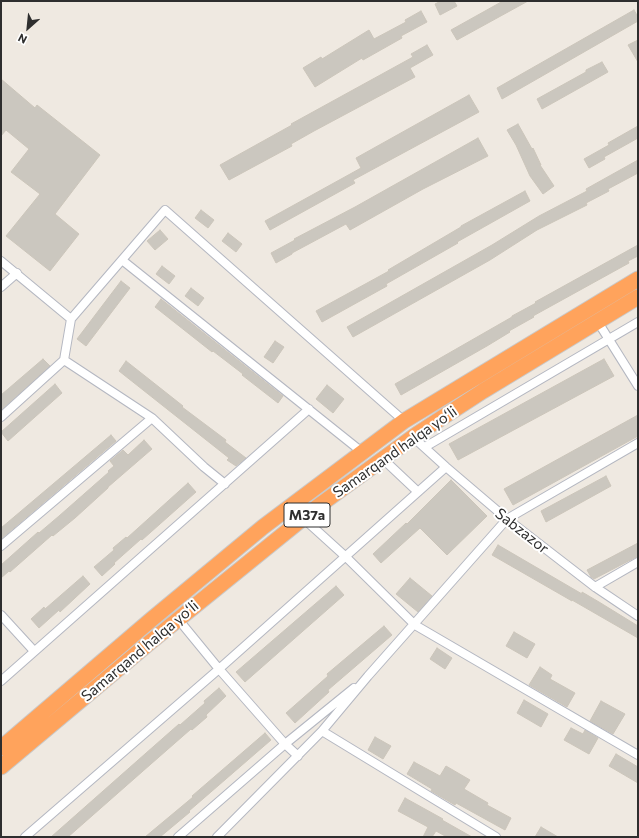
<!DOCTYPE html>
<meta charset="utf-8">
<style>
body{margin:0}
#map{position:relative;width:639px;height:838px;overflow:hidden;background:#efe9e1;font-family:Commissioner,sans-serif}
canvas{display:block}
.frame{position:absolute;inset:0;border:2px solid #2e2e2e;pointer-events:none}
.north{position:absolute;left:8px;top:8px;width:40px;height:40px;-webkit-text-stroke:3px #fff;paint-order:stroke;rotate:207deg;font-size:11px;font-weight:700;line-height:16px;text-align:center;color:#2e2e2e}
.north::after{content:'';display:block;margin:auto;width:14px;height:18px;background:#2e2e2e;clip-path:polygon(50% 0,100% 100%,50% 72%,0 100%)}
</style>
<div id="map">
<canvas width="639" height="838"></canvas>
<div class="frame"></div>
<div class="north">N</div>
</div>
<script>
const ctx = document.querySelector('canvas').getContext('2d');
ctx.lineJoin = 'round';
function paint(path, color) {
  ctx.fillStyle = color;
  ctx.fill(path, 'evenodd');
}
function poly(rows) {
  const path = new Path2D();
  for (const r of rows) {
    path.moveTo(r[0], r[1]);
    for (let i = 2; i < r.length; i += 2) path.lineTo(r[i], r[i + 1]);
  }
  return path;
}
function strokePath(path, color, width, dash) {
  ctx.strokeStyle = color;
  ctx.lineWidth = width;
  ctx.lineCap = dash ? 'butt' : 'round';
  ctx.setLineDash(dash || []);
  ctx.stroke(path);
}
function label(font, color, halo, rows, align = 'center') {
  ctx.font = font + ' Commissioner,sans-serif';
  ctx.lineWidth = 4;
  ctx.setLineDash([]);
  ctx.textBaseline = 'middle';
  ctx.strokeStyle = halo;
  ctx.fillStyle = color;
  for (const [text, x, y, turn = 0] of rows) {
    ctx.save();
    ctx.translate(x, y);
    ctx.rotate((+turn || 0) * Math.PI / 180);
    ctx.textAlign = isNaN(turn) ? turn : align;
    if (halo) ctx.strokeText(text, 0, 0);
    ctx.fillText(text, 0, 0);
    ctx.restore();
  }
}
const building = poly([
 [441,1,454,1,457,6,440,15,435,4,441,1],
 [503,1,528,1,457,40,451,30,503,1],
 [634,10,638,17,638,21,502,99,497,88,634,10],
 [421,11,427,22,401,36,402,38,363,60,362,58,315,87,303,68,321,57,322,59,369,30,374,39,406,22,405,20,421,11],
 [638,40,638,62,628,45,638,40],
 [427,45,433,55,410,68,415,77,314,131,291,144,292,146,229,180,220,165,292,125,291,124,413,57,411,54,427,45],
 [602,62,608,72,542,109,537,99,586,72,586,70,602,62],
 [1,79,35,108,37,105,100,155,55,214,79,234,50,271,6,236,40,194,11,172,29,149,6,130,1,136,1,79],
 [469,95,479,112,353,180,355,183,270,230,265,221,361,168,356,158,469,95],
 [518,124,532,149,533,148,541,165,540,165,554,186,543,194,530,176,516,145,507,130,518,124],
 [638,126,638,138,604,157,605,159,589,168,584,159,609,145,608,143,638,126],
 [478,138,488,156,423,189,350,230,346,224,292,253,292,254,276,263,271,253,295,240,294,239,355,207,478,138],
 [638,160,638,173,608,189,609,191,586,203,587,205,537,230,490,260,353,337,347,327,492,245,539,216,587,191,586,189,638,160],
 [525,191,530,201,457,242,458,243,386,284,387,286,322,322,316,311,389,271,388,270,461,227,461,226,525,191],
 [201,210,214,220,208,228,195,218,201,210],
 [160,230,168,239,155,250,147,241,160,230],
 [228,233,242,244,236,252,222,241,228,233],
 [638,245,638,256,628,261,629,263,533,316,534,317,509,331,510,332,487,346,401,395,395,384,512,317,512,316,536,303,535,302,638,245],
 [162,266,175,276,169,284,156,274,162,266],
 [121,281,130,288,86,346,77,339,121,281],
 [191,288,204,298,198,306,185,296,191,288],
 [161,299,283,396,278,403,242,375,243,374,213,351,212,352,155,307,161,299],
 [275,341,284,347,273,363,264,357,275,341],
 [43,359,50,366,1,410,1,395,43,359],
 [604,359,614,376,458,460,449,444,604,359],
 [126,361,183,406,182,407,226,440,225,442,246,458,236,466,227,460,229,458,119,371,126,361],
 [55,384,62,393,8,441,1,432,55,384],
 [327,385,344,399,333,413,316,399,327,385],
 [638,415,638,436,513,505,504,489,638,415],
 [111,435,116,441,1,539,1,528,111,435],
 [144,440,152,449,108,487,108,488,75,518,53,536,52,535,10,572,9,571,1,578,1,565,38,532,39,533,59,516,109,472,108,471,114,466,110,461,123,450,128,455,144,440],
 [606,476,611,486,546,522,541,511,606,476],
 [451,480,487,516,447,555,420,528,381,563,373,554,406,523,407,524,451,480],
 [188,483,196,492,142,540,141,539,114,563,115,564,102,576,94,567,114,550,113,548,126,537,127,538,188,483],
 [638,543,638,556,594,579,591,577,587,570,638,543],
 [498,545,582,594,582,592,599,602,638,626,638,638,572,600,572,601,492,555,498,545],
 [83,576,90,584,60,612,59,610,39,628,31,619,44,607,45,609,83,576],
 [410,578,432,596,418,612,396,594,410,578],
 [336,586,344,595,245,682,236,672,336,586],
 [384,626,392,635,328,690,329,692,295,723,286,713,328,676,327,674,384,626],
 [514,632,535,644,527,658,506,646,514,632],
 [437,648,452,658,445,669,430,659,437,648],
 [540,667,552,675,550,679,575,693,567,707,529,685,540,667],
 [219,688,226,696,206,715,207,717,192,730,191,729,151,764,68,837,51,837,137,761,179,724,180,725,205,703,204,701,219,688],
 [524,700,548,714,541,727,517,713,524,700],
 [601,701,625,714,613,734,590,721,601,701],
 [571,728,583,734,585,730,598,738,589,754,564,740,571,728],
 [265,733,271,740,189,811,190,812,160,837,145,837,193,797,192,796,265,733],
 [375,737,391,746,383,759,368,750,375,737],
 [616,754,638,767,638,783,609,766,616,754],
 [414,762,440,776,446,766,470,780,464,789,488,803,487,805,511,818,505,830,456,803,455,805,431,791,432,789,407,774,414,762],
 [405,798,443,819,442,820,472,837,447,837,436,831,432,837,423,837,428,827,398,811,405,798],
 [541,827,558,837,535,837,541,827]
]);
paint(building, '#cbc7bf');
strokePath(building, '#cbc5ba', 1);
const street = poly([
 [122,260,362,452],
 [1,261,71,319,165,210,404,421],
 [1,287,17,273],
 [71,319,64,360,152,418,204,467,225,484],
 [598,322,638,386],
 [1,417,64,360],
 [413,437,446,467,507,519,595,587,638,616],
 [425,447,638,322],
 [383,459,418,492],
 [303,518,346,557,415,625,638,755],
 [1,546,152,418],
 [595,587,638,562],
 [1,615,34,651],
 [178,619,219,669,285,744,298,756],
 [1,681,309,409],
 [322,731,496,837],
 [25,837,219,669,446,467],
 [178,837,285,744,354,688],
 [217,837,322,731,368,676,507,519,638,443]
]);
const highway = poly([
 [1,748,152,619,263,527,404,421,638,279],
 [1,767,149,643,317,507,417,434,483,391,638,297]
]);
strokePath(street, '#b4b7c1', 10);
strokePath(highway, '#c9c9c9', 17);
strokePath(street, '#fff', 8);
strokePath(highway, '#ffa35c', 15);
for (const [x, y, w] of [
 [307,515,46]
]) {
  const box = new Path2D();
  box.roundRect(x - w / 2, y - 12, w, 24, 3);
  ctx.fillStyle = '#fff';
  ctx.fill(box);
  strokePath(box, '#2e2e2e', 1);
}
label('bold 14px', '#2e2e2e', null, [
 ["M37a",307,515]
]);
label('15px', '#2e2e2e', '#fff', [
 ["Samarqand halqa yoʻli",395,452,-35],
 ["Sabzazor",522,531,38],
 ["Samarqand halqa yoʻli",140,651,-40]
]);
</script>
